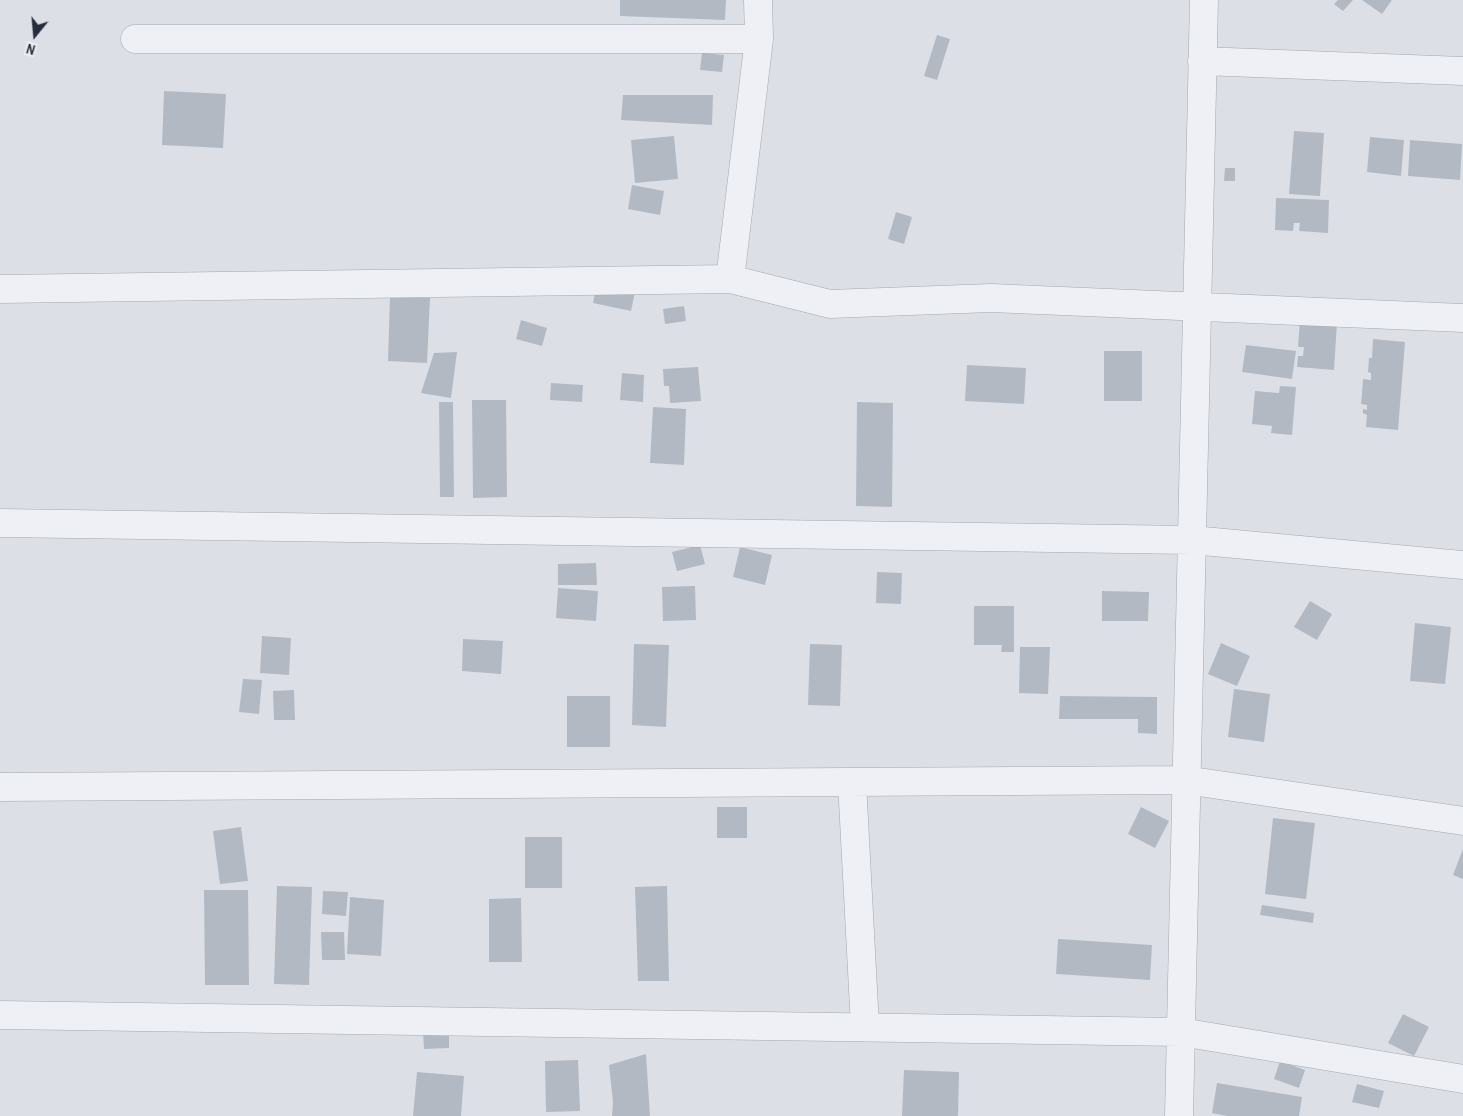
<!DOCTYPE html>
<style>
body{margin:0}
#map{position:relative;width:1463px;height:1116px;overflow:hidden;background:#dce0e6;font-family:"Archivo Narrow",sans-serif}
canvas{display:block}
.north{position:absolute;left:10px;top:10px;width:50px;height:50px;-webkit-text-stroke:4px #ebeef4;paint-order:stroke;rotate:197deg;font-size:14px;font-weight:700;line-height:20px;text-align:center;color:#262d3c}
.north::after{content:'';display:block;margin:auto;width:18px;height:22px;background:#262d3c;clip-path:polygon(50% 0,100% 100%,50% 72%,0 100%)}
</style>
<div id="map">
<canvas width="1463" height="1116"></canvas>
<div class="north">N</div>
</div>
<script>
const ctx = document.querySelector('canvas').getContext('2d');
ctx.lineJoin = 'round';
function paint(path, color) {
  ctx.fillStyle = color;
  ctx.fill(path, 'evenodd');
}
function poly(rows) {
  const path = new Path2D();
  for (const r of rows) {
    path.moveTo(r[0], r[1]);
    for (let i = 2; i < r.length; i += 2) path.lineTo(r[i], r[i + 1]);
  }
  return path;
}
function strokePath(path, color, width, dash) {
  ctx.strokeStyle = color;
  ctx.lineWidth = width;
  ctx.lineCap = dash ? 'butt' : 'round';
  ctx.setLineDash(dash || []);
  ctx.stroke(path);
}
paint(poly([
 [620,0,726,0,725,20,620,16],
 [1338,0,1353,0,1343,11,1334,4],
 [1362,0,1392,0,1382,14],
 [937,35,950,39,937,80,924,76],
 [702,53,724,55,722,72,700,70],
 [164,91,226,94,223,148,162,145],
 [623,95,713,95,712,125,621,120],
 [1294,131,1324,133,1320,196,1289,194],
 [674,136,678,179,635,183,631,140],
 [1370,137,1404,140,1401,176,1367,172],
 [1410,140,1462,144,1460,180,1408,176],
 [1225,168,1235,168,1235,181,1224,181],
 [632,185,664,191,660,215,628,209],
 [1276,198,1329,200,1328,233,1299,231,1300,223,1294,223,1293,231,1275,230],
 [896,212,912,217,904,244,888,239],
 [599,274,637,282,631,311,593,303],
 [390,296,430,298,427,363,388,361],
 [684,306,686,321,665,324,663,309],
 [521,320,547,328,542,346,516,339],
 [1300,320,1337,323,1334,370,1297,367,1298,356,1303,356,1304,347,1298,347],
 [1373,339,1405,342,1398,430,1366,427,1367,415,1363,413,1363,409,1367,410,1367,405,1361,404,1362,394,1363,379,1371,380,1371,373,1368,372,1369,358,1372,358],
 [1246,345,1296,351,1292,379,1242,372],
 [1104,351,1142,351,1142,401,1104,401],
 [457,352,451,398,421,393,434,353],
 [967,365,1026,368,1024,404,965,401],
 [698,367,701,401,670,403,669,386,664,386,663,369],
 [622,373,644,375,643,402,620,400],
 [551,383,583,385,582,402,550,400],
 [1280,386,1296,387,1292,435,1271,433,1272,426,1252,424,1255,391,1279,393],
 [472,400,506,400,507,497,473,498],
 [439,402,453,402,454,497,440,497],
 [857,402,893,403,892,507,856,506],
 [653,407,686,409,684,465,650,463],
 [700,545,705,564,677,571,672,552],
 [740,547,772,555,765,585,733,577],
 [596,563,597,585,558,585,558,564],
 [877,572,902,573,901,604,876,603],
 [695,586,696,620,663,621,662,587],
 [558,588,598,591,596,621,556,618],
 [1102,591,1149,592,1148,621,1102,621],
 [1310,601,1332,614,1317,640,1294,627],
 [974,606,1014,606,1014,652,1001,652,1002,645,974,645],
 [1415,623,1451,627,1445,684,1410,681],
 [262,636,291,638,289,675,260,673],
 [463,639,503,641,501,674,462,671],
 [1221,643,1250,656,1237,686,1208,674],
 [634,644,669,645,666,727,632,725],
 [810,644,842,645,840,706,808,705],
 [1020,647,1050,647,1048,694,1019,693],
 [243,679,262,680,259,714,239,712],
 [1234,689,1270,694,1264,742,1228,737],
 [294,690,295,720,274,720,273,691],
 [567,696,610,696,610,747,567,747],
 [1060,696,1157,697,1157,734,1138,733,1138,719,1059,719],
 [717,807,747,807,747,838,717,838],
 [1141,807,1169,821,1155,848,1128,834],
 [1273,818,1315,823,1306,899,1265,894],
 [241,827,248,881,220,884,213,831],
 [525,837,562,837,562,888,525,888],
 [1463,849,1463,879,1453,875],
 [277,886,312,887,309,985,274,984],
 [667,886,669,981,638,981,635,887],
 [204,890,248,890,249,985,205,985],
 [323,891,348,892,346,916,322,914],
 [350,897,384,900,381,956,347,954],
 [521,898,522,962,489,962,489,899],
 [1262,905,1314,913,1313,923,1260,915],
 [321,932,344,932,345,960,322,960],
 [1058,939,1152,945,1150,980,1056,974],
 [1403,1014,1429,1027,1414,1056,1388,1043],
 [449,1031,449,1048,424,1049,423,1032],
 [646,1054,650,1116,612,1116,613,1102,609,1065],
 [578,1060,580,1111,546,1112,545,1061],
 [1280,1061,1305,1070,1299,1088,1274,1079],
 [904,1070,959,1072,958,1116,902,1116],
 [417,1072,464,1076,461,1116,413,1116],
 [1217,1083,1302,1097,1299,1116,1227,1116,1212,1113],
 [1357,1084,1384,1091,1379,1108,1352,1102]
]), '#b3b9c3');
const street = poly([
 [135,39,759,39],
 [1202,61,1463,71],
 [730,279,759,39,758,0],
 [0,289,730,279,830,304,991,298,1463,318],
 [0,523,1192,540,1463,565],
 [852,782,865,1027],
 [0,787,1185,780,1463,821],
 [0,1015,1181,1032,1463,1079],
 [1179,1116,1204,0]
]);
strokePath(street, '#a2a7b0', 29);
strokePath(street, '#eef0f5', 28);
</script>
